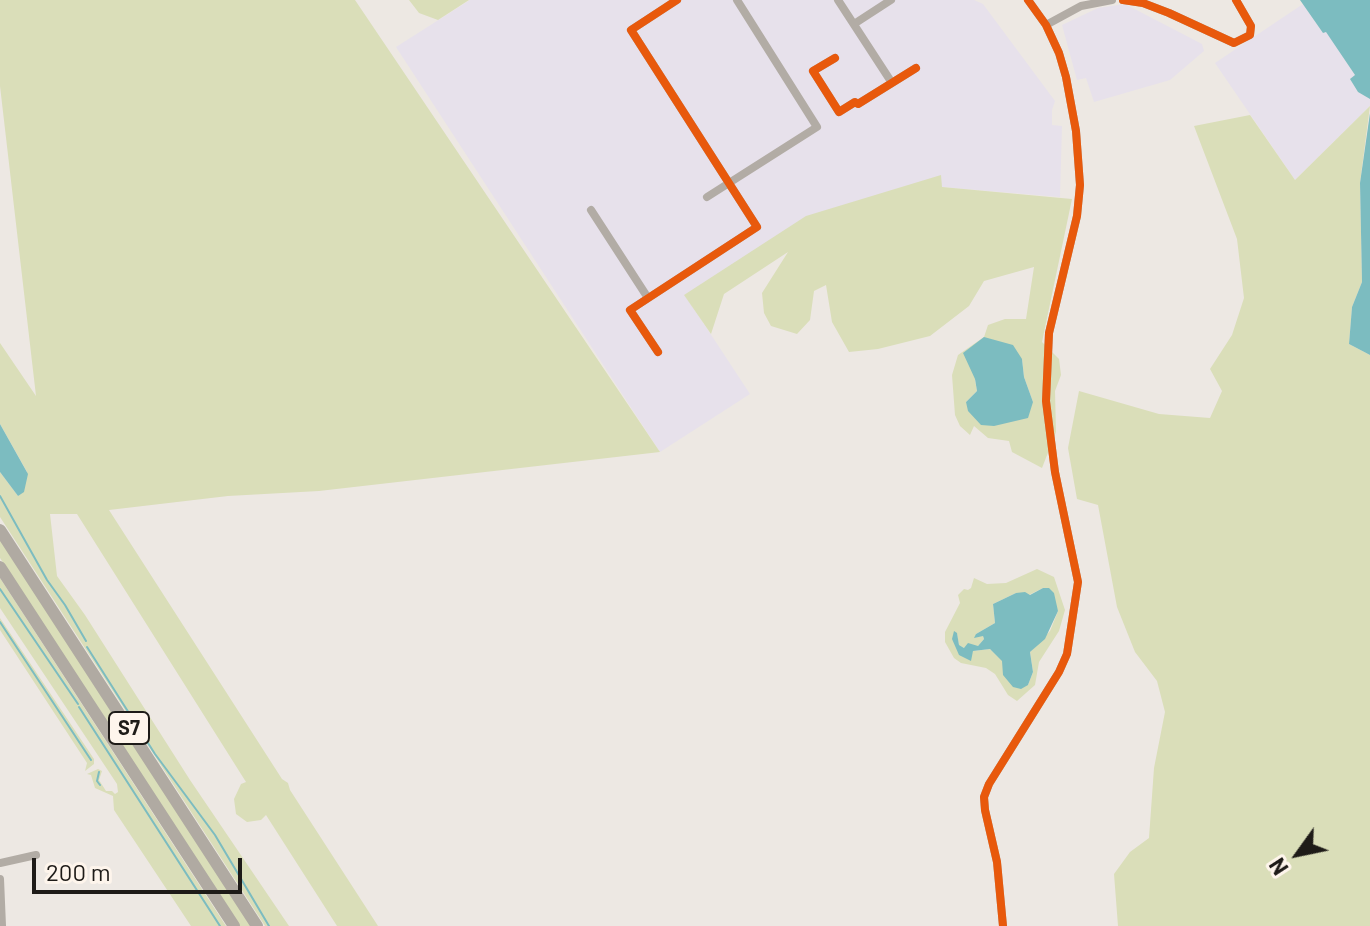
<!DOCTYPE html>
<style>
body{margin:0}
#map{position:relative;width:1370px;height:926px;overflow:hidden;background:#ede8e3;font-family:Barlow,sans-serif}
canvas{display:block}
.north{position:absolute;left:1258px;top:814px;width:80px;height:80px;-webkit-text-stroke:6px #fef5ec;paint-order:stroke;rotate:237deg;font-size:22px;font-weight:700;line-height:32px;text-align:center;color:#1e1b18}
.north::after{content:'';display:block;margin:auto;width:28px;height:36px;background:#1e1b18;clip-path:polygon(50% 0,100% 100%,50% 72%,0 100%)}
.scale{position:absolute;left:32px;top:858px;width:210px;height:36px;box-sizing:border-box;border:4px solid #1e1b18;border-top:0;padding-left:10px;font-size:24px;line-height:28px;white-space:nowrap;color:#1e1b18;-webkit-text-stroke:6px #fef5ec;paint-order:stroke}
</style>
<div id="map">
<canvas width="1370" height="926"></canvas>
<div class="north">N</div>
<div class="scale">200 m</div>
</div>
<script>
const ctx = document.querySelector('canvas').getContext('2d');
ctx.lineJoin = 'round';
function paint(path, color) {
  ctx.fillStyle = color;
  ctx.fill(path, 'evenodd');
}
function poly(rows) {
  const path = new Path2D();
  for (const r of rows) {
    path.moveTo(r[0], r[1]);
    for (let i = 2; i < r.length; i += 2) path.lineTo(r[i], r[i + 1]);
  }
  return path;
}
function strokePath(path, color, width, dash) {
  ctx.strokeStyle = color;
  ctx.lineWidth = width;
  ctx.lineCap = dash ? 'butt' : 'round';
  ctx.setLineDash(dash || []);
  ctx.stroke(path);
}
function label(font, color, halo, rows, align = 'center') {
  ctx.font = font + ' Barlow,sans-serif';
  ctx.lineWidth = 8;
  ctx.setLineDash([]);
  ctx.textBaseline = 'middle';
  ctx.strokeStyle = halo;
  ctx.fillStyle = color;
  for (const [text, x, y, turn = 0] of rows) {
    ctx.save();
    ctx.translate(x, y);
    ctx.rotate((+turn || 0) * Math.PI / 180);
    ctx.textAlign = isNaN(turn) ? turn : align;
    if (halo) ctx.strokeText(text, 0, 0);
    ctx.fillText(text, 0, 0);
    ctx.restore();
  }
}
paint(poly([
 [470,0,974,0,983,4,1055,101,1052,110,1052,125,1062,126,1060,197,941,187,941,176,685,295,750,394,660,452,396,47],
 [1125,4,1202,44,1204,51,1170,80,1094,102,1086,78,1077,80,1062,25,1098,8],
 [1303,4,1323,33,1326,31,1355,75,1350,79,1358,92,1370,99,1370,106,1295,180,1215,63]
]), '#e7e1eb');
paint(poly([
 [0,0,355,0,660,452,319,491,228,496,109,510,282,779,288,783,290,790,378,926,337,926,266,815,261,820,247,822,236,814,234,799,241,784,246,782,77,514,50,514,57,576,85,615,190,780,289,926,265,926,0,517,0,472,18,496,27,472,0,424,0,343,36,396,0,86],
 [409,0,469,0,438,20,419,13],
 [1370,106,1360,183,1362,282,1352,307,1349,344,1370,355,1370,926,1118,926,1114,874,1130,852,1149,838,1154,768,1165,712,1157,681,1135,652,1117,607,1098,505,1077,499,1068,448,1079,391,1159,414,1210,418,1222,391,1210,369,1232,335,1244,298,1237,239,1194,126,1250,115,1295,180],
 [941,175,942,187,1072,199,1042,342,1059,359,1061,375,1055,391,1056,432,1042,468,1012,452,1009,441,988,438,974,426,970,435,960,426,955,415,952,375,958,355,984,337,988,325,1005,319,1026,319,1034,267,984,281,969,306,930,336,878,349,849,352,832,322,826,285,814,291,810,320,797,334,771,326,764,313,762,293,788,252,724,294,711,334,684,295,806,216],
 [1022,359,1024,377,1033,402,966,402,977,391,975,380],
 [0,537,252,926,239,926,0,558],
 [1037,569,1054,577,1065,610,1059,631,1039,662,1035,685,1017,701,1008,695,995,674,986,668,961,663,954,658,945,642,945,632,960,603,958,595,964,589,968,590,971,588,974,578,987,584,1006,583],
 [1043,588,1058,611,1050,631,1030,652,1033,672,1028,685,990,649,973,651,970,656,953,639,957,634,959,645,964,648,978,646,984,639,983,636,976,634,995,623,993,604,1016,593,1029,595],
 [0,578,226,926,191,926,114,810,113,796,95,788,91,775,87,774,98,769,102,771,99,780,106,791,112,791,115,794,118,792,117,784,0,608],
 [0,618,94,759,94,764,85,771,87,763,0,630]
]), '#dadeb9');
paint(poly([
 [1300,0,1370,0,1370,99,1358,92,1350,79,1355,75,1326,32,1323,33],
 [1370,113,1370,355,1349,344,1352,307,1362,282,1360,183],
 [984,337,1013,345,1022,359,1024,377,1033,402,1028,418,994,426,981,425,968,411,966,402,977,391,975,379,963,353],
 [0,424,28,474,24,492,18,496,0,472],
 [1043,588,1049,588,1054,593,1058,611,1045,639,1030,652,1033,672,1028,685,1021,689,1013,687,1003,675,1002,661,990,649,973,651,971,661,959,655,952,639,954,631,957,633,959,645,964,648,968,643,978,646,984,639,983,636,974,638,976,634,995,623,993,604,1016,593,1025,592,1030,595]
]), '#7cbcc0');
strokePath(poly([
 [0,496,47,580,65,605,86,641],
 [0,589,78,704],
 [0,622,91,760],
 [87,647,155,754,215,835,269,926],
 [79,707,220,926],
 [99,772,97,781,100,785]
]), '#7cbcc0', 2);
strokePath(poly([
 [838,0,892,83],
 [1123,0,1143,3,1169,13,1234,43,1250,35,1251,26,1236,0],
 [854,24,891,0],
 [1046,25,1081,6,1112,0],
 [835,58,813,71,839,112,855,102,858,104,916,68],
 [707,197,817,127,737,0],
 [591,210,648,298],
 [658,352,630,310,757,227,631,30,677,0],
 [0,863,36,855],
 [0,879,2,926],
 [1003,926,997,862,985,810,984,797,989,784,1059,672,1067,654,1078,582,1055,472,1046,401,1049,333,1077,216,1080,185,1076,131,1066,77,1059,53,1046,25,1028,0]
]), '#b2aca5', 8);
strokePath(poly([
 [0,530,257,926],
 [0,567,234,926]
]), '#b0aaa2', 12);
strokePath(poly([
 [1123,0,1143,3,1169,13,1234,43,1250,35,1251,26,1236,0],
 [835,58,813,71,839,112,855,102,858,104,916,68],
 [658,352,630,310,757,227,631,30,677,0],
 [1003,926,997,862,985,810,984,797,989,784,1059,672,1067,654,1078,582,1055,472,1046,401,1049,333,1077,216,1080,185,1076,131,1066,77,1059,53,1046,25,1028,0]
]), '#e8590c', 8);
for (const [x, y, w] of [
 [129,728,40]
]) {
  const box = new Path2D();
  box.roundRect(x - w / 2, y - 16, w, 32, 6);
  ctx.fillStyle = '#fef5ec';
  ctx.fill(box);
  strokePath(box, '#1e1b18', 2);
}
label('bold 20px', '#1e1b18', null, [
 ["S7",129,728]
]);
</script>
